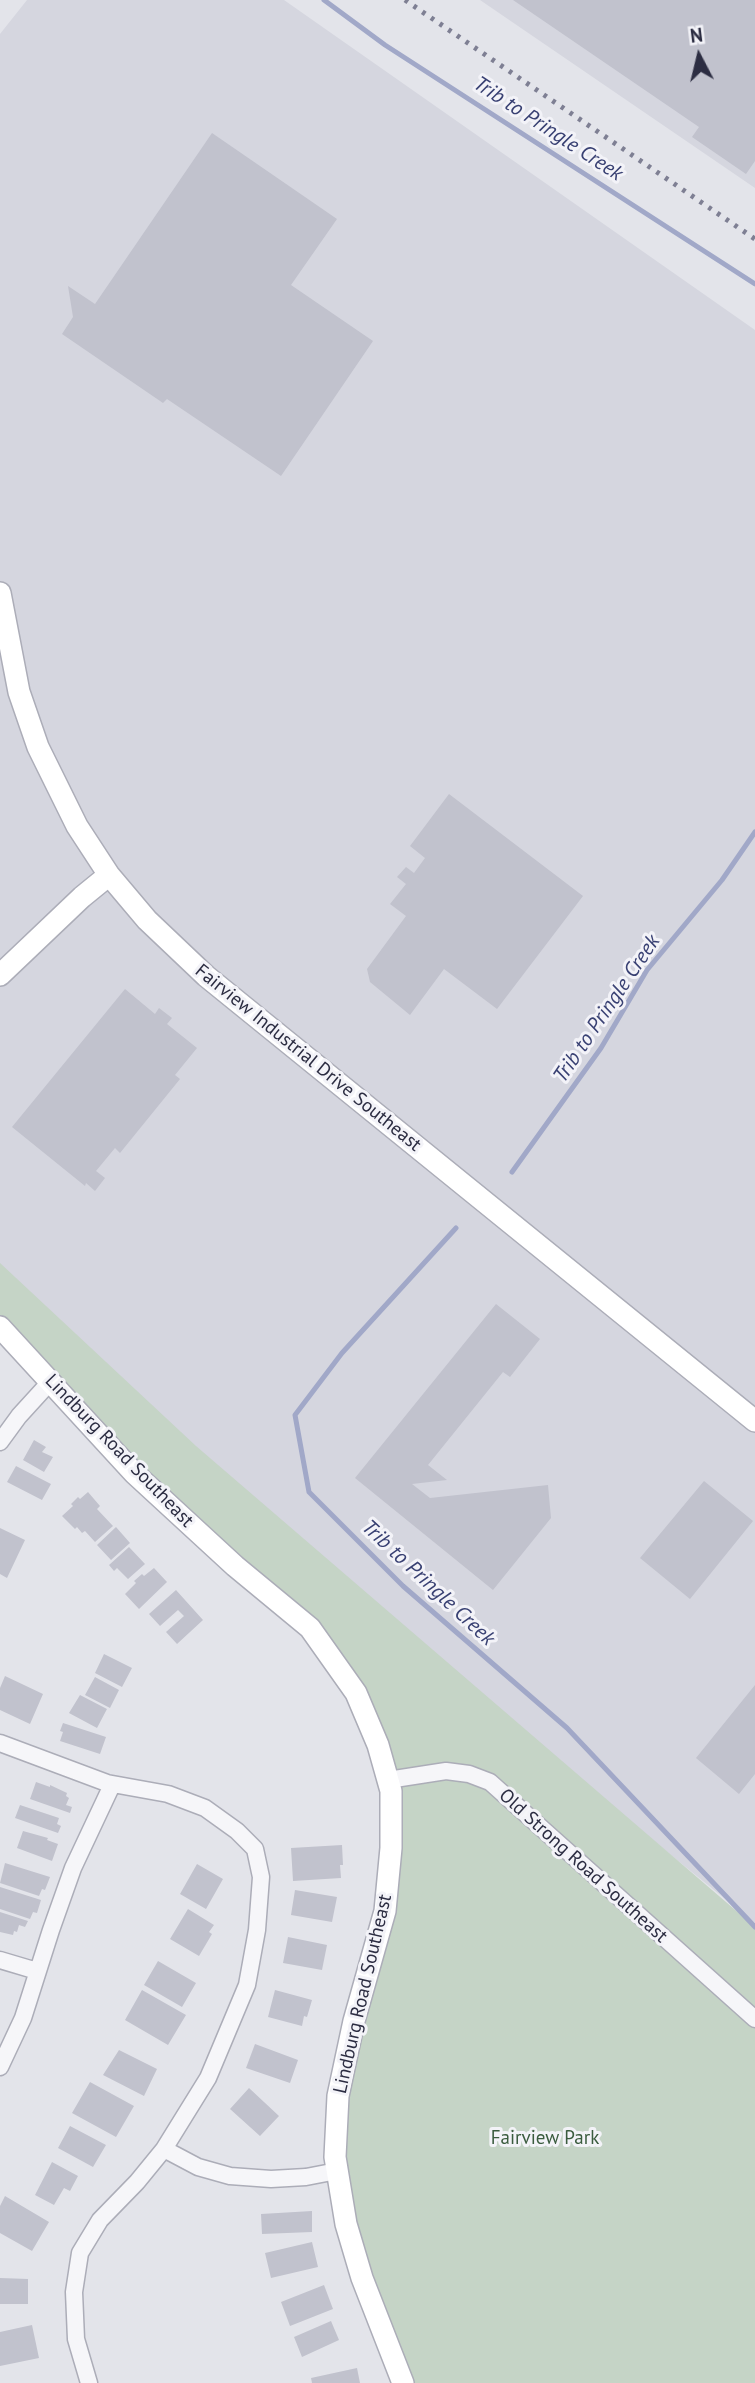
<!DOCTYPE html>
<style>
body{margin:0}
#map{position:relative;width:755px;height:2383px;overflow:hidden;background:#e3e4ea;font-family:"PT Sans",sans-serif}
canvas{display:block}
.north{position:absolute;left:664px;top:21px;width:70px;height:70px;-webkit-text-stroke:5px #f3f3f8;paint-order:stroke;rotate:353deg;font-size:19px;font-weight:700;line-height:28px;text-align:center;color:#2c2d42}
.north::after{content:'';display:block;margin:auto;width:24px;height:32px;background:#2c2d42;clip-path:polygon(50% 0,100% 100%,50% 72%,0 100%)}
</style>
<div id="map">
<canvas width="755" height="2383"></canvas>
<div class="north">N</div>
</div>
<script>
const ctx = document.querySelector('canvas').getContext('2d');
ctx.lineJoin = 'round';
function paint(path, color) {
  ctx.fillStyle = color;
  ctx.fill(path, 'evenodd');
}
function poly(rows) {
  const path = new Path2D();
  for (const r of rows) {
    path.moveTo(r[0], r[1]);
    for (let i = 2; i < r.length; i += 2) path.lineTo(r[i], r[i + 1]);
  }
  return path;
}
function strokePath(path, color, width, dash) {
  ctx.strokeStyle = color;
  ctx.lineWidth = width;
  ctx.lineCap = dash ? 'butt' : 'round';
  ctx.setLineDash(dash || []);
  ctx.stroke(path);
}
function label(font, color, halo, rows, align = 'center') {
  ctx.font = font + ' "PT Sans",sans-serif';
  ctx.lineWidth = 6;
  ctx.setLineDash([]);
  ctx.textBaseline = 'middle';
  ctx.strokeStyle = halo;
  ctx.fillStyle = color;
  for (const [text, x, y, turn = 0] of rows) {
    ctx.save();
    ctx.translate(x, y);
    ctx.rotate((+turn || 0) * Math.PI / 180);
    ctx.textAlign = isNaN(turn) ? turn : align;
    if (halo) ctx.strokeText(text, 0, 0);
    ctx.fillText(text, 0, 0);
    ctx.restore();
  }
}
paint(poly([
 [27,0,284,0,755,330,755,1923,131,1419,0,1278,0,34],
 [480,0,755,0,755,188]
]), '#d5d6df');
paint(poly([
 [0,1263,196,1446,755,1927,755,2383,403,2383,335,2157,385,1911,391,1791,327,1651,235,1566,0,1327]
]), '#c5d4c6');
strokePath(poly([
 [324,0,385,45,755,284],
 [512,1172,601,1048,647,970,722,880,755,832],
 [456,1228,342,1353,295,1415,309,1492,403,1586,567,1728,755,1927]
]), '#a1a8c8', 5);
paint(poly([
 [513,0,755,0,755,161,746,174,692,137,699,127],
 [212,133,337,219,291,285,373,341,281,476,167,399,163,403,62,334,73,317,68,286,95,304],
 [449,794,583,896,497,1009,444,969,410,1015,370,982,367,969,406,916,390,904,406,884,397,877,406,867,414,873,425,858,410,846],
 [125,989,155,1014,159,1008,172,1018,167,1024,197,1048,175,1075,180,1079,120,1153,115,1148,96,1171,105,1178,95,1191,86,1183,85,1186,12,1127],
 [496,1304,540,1339,510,1377,503,1372,428,1465,447,1480,412,1484,430,1498,548,1485,551,1518,493,1590,355,1478],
 [34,1440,46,1447,42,1452,53,1457,44,1472,23,1460],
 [16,1466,51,1484,42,1500,7,1482],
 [704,1481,753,1521,690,1599,640,1558],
 [88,1492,100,1506,97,1509,113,1526,95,1542,85,1531,82,1533,77,1527,75,1529,62,1516,73,1506,71,1504,78,1497,80,1499],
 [116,1527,130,1543,111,1560,97,1545],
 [0,1528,25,1540,7,1578,0,1574],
 [129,1547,145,1564,128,1579,117,1568,114,1571,109,1565],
 [154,1568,167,1582,139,1609,125,1594,136,1583,134,1581,142,1574,144,1576],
 [176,1590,203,1620,177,1644,166,1632,184,1616,178,1610,160,1626,149,1614],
 [104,1654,132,1668,122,1687,95,1673],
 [5,1676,43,1694,30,1724,0,1710,0,1688],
 [95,1677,119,1690,110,1708,85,1695],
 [755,1685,755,1774,739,1794,696,1758],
 [80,1695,107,1709,97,1728,69,1713],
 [63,1723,106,1737,100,1754,60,1741,63,1732,60,1731],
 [36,1782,50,1787,50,1785,67,1793,66,1796,69,1798,66,1805,72,1807,70,1813,30,1799],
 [20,1805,59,1818,57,1824,61,1826,58,1833,15,1818],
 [23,1831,48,1838,47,1840,58,1844,52,1861,17,1848],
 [342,1845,343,1865,340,1865,341,1878,293,1881,291,1848],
 [5,1863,50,1877,45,1890,42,1889,39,1896,0,1883],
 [197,1864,223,1879,206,1909,180,1894],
 [0,1887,41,1900,37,1913,33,1912,30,1919,0,1909],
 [295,1890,337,1897,332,1922,291,1915],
 [188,1909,214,1925,209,1932,212,1934,199,1956,170,1939],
 [0,1912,28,1921,25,1927,19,1925,17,1932,14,1931,13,1935,0,1932],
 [288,1937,327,1945,322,1970,283,1963],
 [158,1961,196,1983,182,2007,144,1985],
 [142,1990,186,2015,168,2045,125,2020],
 [275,1990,312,2000,307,2017,304,2016,302,2026,268,2017],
 [255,2044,298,2060,290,2083,246,2068],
 [119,2050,157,2069,144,2096,103,2075],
 [90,2082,134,2106,116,2137,72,2113],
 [249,2088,279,2116,260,2136,230,2109],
 [70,2126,106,2145,93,2167,58,2148],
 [52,2162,78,2176,70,2191,64,2188,54,2205,35,2195],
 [5,2196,49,2222,32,2251,0,2233,0,2206],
 [312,2211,312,2232,262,2234,261,2214],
 [312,2242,318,2267,271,2278,265,2253],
 [0,2278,28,2279,28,2304,0,2304],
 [324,2285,333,2309,290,2326,281,2302],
 [331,2321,339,2340,302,2357,294,2337],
 [32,2325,39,2358,0,2366,0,2332],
 [357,2368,360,2383,312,2383,311,2378]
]), '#c1c2cd');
const street = poly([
 [0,1442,19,1416,50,1382],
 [0,1743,107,1783,168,1794,205,1808,237,1831,255,1849,261,1877,257,1930,247,1985,208,2078,164,2149,137,2182,100,2220,80,2253,74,2292,76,2339,89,2383],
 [388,1780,446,1771,469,1774,490,1782,755,2019],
 [0,1960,37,1971],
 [0,2067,23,2018,51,1930,73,1868,112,1785],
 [164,2149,198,2167,230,2176,271,2179,306,2177,337,2171]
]);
const secondary = poly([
 [0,593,19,692,38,747,77,826,109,875,147,920,206,976,755,1421],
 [0,975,82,897,109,875],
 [0,1327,134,1473,235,1566,310,1628,356,1693,378,1745,391,1791,391,1848,385,1911,354,2021,338,2096,335,2157,346,2224,362,2278,403,2383]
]);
strokePath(street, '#acadb8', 19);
strokePath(secondary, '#acadb8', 24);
strokePath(street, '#f6f6f9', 16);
strokePath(secondary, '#fff', 21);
strokePath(poly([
 [405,0,755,239]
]), '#7e7f93', 5, [3.5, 7]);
label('19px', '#2c2d42', '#f3f3f8', [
 ["Fairview Industrial Drive Southeast",308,1058,39],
 ["Lindburg Road Southeast",119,1451,46],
 ["Old Strong Road Southeast",583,1866,42],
 ["Lindburg Road Southeast",363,1994,-77]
]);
label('19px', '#3a5c3e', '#f3f3f8', [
 ["Fairview Park",545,2139]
]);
label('italic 21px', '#394173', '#f3f3f8', [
 ["Trib to Pringle Creek",548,129,33],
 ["Trib to Pringle Creek",607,1009,-56],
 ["Trib to Pringle Creek",428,1583,43]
]);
</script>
